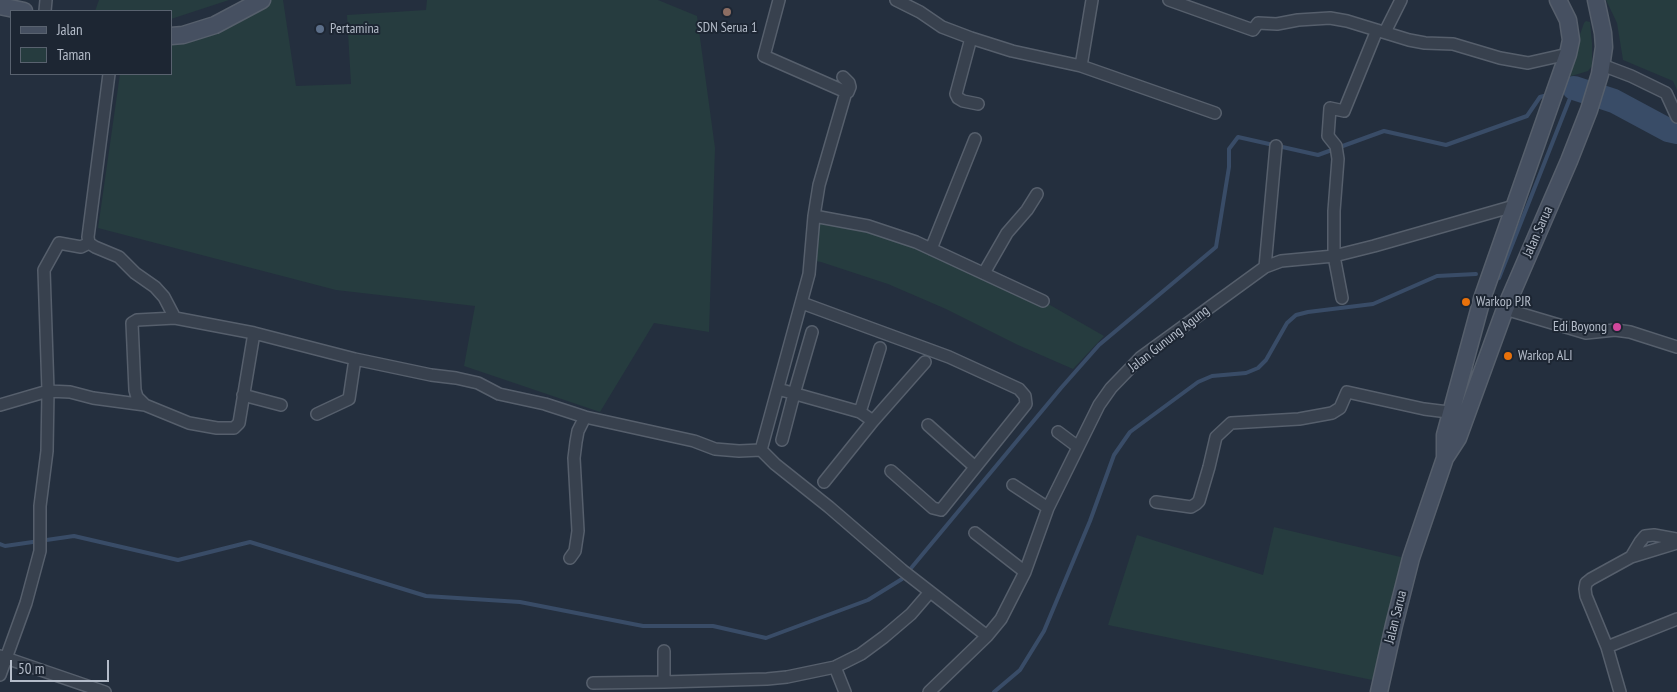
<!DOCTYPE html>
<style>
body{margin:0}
#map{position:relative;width:1677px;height:692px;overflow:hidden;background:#242f3e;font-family:"PT Sans Narrow",sans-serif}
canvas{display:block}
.legend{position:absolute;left:10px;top:10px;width:162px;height:65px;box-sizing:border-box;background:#1d2633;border:1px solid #59626f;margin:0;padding:6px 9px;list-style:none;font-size:15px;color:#b4bcc9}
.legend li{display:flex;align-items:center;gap:10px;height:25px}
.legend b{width:25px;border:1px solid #59626f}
.scale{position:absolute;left:10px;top:660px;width:99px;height:22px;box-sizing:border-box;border:2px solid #b4bcc9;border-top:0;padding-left:6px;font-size:15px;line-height:18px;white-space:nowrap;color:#b4bcc9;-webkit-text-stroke:4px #1d2633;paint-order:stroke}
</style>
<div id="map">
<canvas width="1677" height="692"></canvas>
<ul class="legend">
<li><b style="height:6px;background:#465061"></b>Jalan</li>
<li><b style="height:14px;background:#263c3f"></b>Taman</li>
</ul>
<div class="scale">50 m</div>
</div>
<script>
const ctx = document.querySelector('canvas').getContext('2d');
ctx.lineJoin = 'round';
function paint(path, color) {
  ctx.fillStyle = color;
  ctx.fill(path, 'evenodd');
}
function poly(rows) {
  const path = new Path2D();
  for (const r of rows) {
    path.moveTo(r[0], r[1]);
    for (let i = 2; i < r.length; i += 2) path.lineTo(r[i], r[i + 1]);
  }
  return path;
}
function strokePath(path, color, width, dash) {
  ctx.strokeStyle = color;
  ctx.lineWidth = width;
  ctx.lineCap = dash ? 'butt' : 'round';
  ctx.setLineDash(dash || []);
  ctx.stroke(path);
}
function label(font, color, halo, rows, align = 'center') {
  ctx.font = font + ' "PT Sans Narrow",sans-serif';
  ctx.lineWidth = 4;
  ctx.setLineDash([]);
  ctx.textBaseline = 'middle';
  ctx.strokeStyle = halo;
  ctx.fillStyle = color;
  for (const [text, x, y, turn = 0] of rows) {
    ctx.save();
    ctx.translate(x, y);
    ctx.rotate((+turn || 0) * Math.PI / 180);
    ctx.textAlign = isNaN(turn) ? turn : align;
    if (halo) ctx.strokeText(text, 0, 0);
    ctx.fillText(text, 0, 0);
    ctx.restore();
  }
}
paint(poly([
 [99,0,229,0,171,19,171,11,95,11],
 [268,0,283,0,296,86,351,84,347,15,426,10,427,0,658,0,697,16,715,148,709,332,654,323,600,412,464,366,475,306,336,290,98,228,120,74,171,74,171,37],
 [1606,0,1677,0,1677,90,1673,81,1623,60,1617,23],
 [1586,21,1590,22,1592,43,1592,66,1588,71,1568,77,1566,75,1584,23],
 [814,216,868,226,1043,301,1104,336,1073,369,1018,345,946,309,888,284,821,262,811,260],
 [1274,527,1409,559,1377,681,1108,625,1137,535,1263,575]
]), '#263c3f');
strokePath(poly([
 [1560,92,1574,88],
 [1499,278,1574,88],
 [0,544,5,546,74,536,178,560,250,542,426,596,520,602,643,626,713,626,766,638,868,600,902,579,1061,388,1099,345,1216,247,1229,167,1229,149,1238,137,1318,155,1384,131,1446,145,1527,116,1540,97,1548,95],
 [994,692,1020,670,1044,631,1090,521,1114,455,1130,432,1198,382,1212,376,1246,373,1258,368,1266,360,1287,323,1296,315,1308,312,1373,304,1437,276,1476,274]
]), '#394c67', 4);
strokePath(poly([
 [1574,88,1614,101,1668,130,1677,132]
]), '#394c67', 24);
const street = poly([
 [896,0,920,12,942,27,971,38,1012,51,1081,66,1215,113],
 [1169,0,1253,30,1258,23,1277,24,1298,20,1330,18,1347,21,1409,40,1425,43,1453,44,1500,58,1528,63,1568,54],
 [45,11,46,0],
 [1385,32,1401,0],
 [971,38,956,94,958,98,963,101,978,104],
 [1602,65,1631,76,1666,93,1677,117],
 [1081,66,1092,0],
 [109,74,88,237,89,243,95,247,119,257,135,273,155,287,164,297,175,318],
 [843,77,849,83,850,87,848,92,846,92],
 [814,216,868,226,916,242,1043,301],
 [931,249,975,139],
 [1265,267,1276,146],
 [984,273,1007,233,1027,210,1037,194],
 [1342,298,1334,256,1334,211,1338,159,1336,146,1328,136,1330,108,1344,111,1377,30],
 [802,303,949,357,1019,389,1025,396,1026,404,941,510,933,508,891,471],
 [1505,309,1586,333,1615,330,1630,332,1677,347],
 [778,389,860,412,873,421,824,482],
 [243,395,281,405],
 [0,405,48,391,70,392,93,398,145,405,189,423,217,428,234,428,239,423,254,333],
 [145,405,137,397,135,390,132,323,137,320,175,318,254,333,355,359,431,375,456,378,478,383,499,394,545,404,585,417,694,441,715,449,739,451,761,450,775,464,829,507,902,570,987,636],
 [860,412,880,348],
 [317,414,349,399,355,359],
 [873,421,925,362],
 [928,425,975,467],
 [1058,432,1078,447],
 [782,440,794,394,812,332],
 [761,450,809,274,814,216,819,185,846,92,764,56,779,0],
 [1013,485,1048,508],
 [1156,502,1191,507,1196,504,1199,501,1209,467,1216,437,1231,423,1299,419,1332,413,1340,408,1347,392,1424,409,1456,413],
 [975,533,1025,572],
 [1631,557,1640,542,1645,536,1654,535,1677,539],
 [570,558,575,551,578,531,574,458,576,442,578,431,585,417],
 [1607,647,1677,619],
 [664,651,664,682,767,679,787,677,835,667,861,654,884,637,911,614,930,592],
 [0,656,105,692],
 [835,667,845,692],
 [0,675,26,603,40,551,40,506,47,451,48,391,44,270,59,243,81,247,89,243],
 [593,683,664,682],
 [929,692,987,636,1001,619,1025,572,1048,508,1099,405,1111,388,1140,358,1265,267,1281,261,1334,256,1374,246,1514,206],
 [1620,692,1607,647,1586,596,1585,589,1586,583,1591,579,1631,557,1677,543]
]);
const secondary = poly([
 [0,6,24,11],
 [171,36,183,35,215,25,262,0],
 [1445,458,1445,435,1482,299,1568,54,1571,40,1568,20,1558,0],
 [1379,692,1394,625,1411,558,1445,458,1458,438,1505,309,1569,161,1589,110,1600,74,1604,47,1603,33,1596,0]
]);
strokePath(street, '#565f6c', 14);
strokePath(secondary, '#565f6c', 19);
strokePath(street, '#38414e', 11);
strokePath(secondary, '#465061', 16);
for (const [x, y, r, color] of [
 [727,12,5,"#8d6e63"],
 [320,29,5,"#5c6f8a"],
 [1466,302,5,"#e8710a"],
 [1617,327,5,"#d1479c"],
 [1508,356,5,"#e8710a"]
]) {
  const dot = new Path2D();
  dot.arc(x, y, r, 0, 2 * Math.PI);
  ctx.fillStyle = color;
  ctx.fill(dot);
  strokePath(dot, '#1d2633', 2);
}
label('14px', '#b4bcc9', '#1d2633', [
 ["SDN Serua 1",727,28,"center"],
 ["Pertamina",330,29],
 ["Warkop PJR",1476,302],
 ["Edi Boyong",1607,327,"right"],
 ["Warkop ALI",1518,356]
], 'left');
label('14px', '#b4bcc9', '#1d2633', [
 ["Jalan Sarua",1538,232,-66],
 ["Jalan Gunung Agung",1169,339,-38],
 ["Jalan Sarua",1396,617,-76]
]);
</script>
